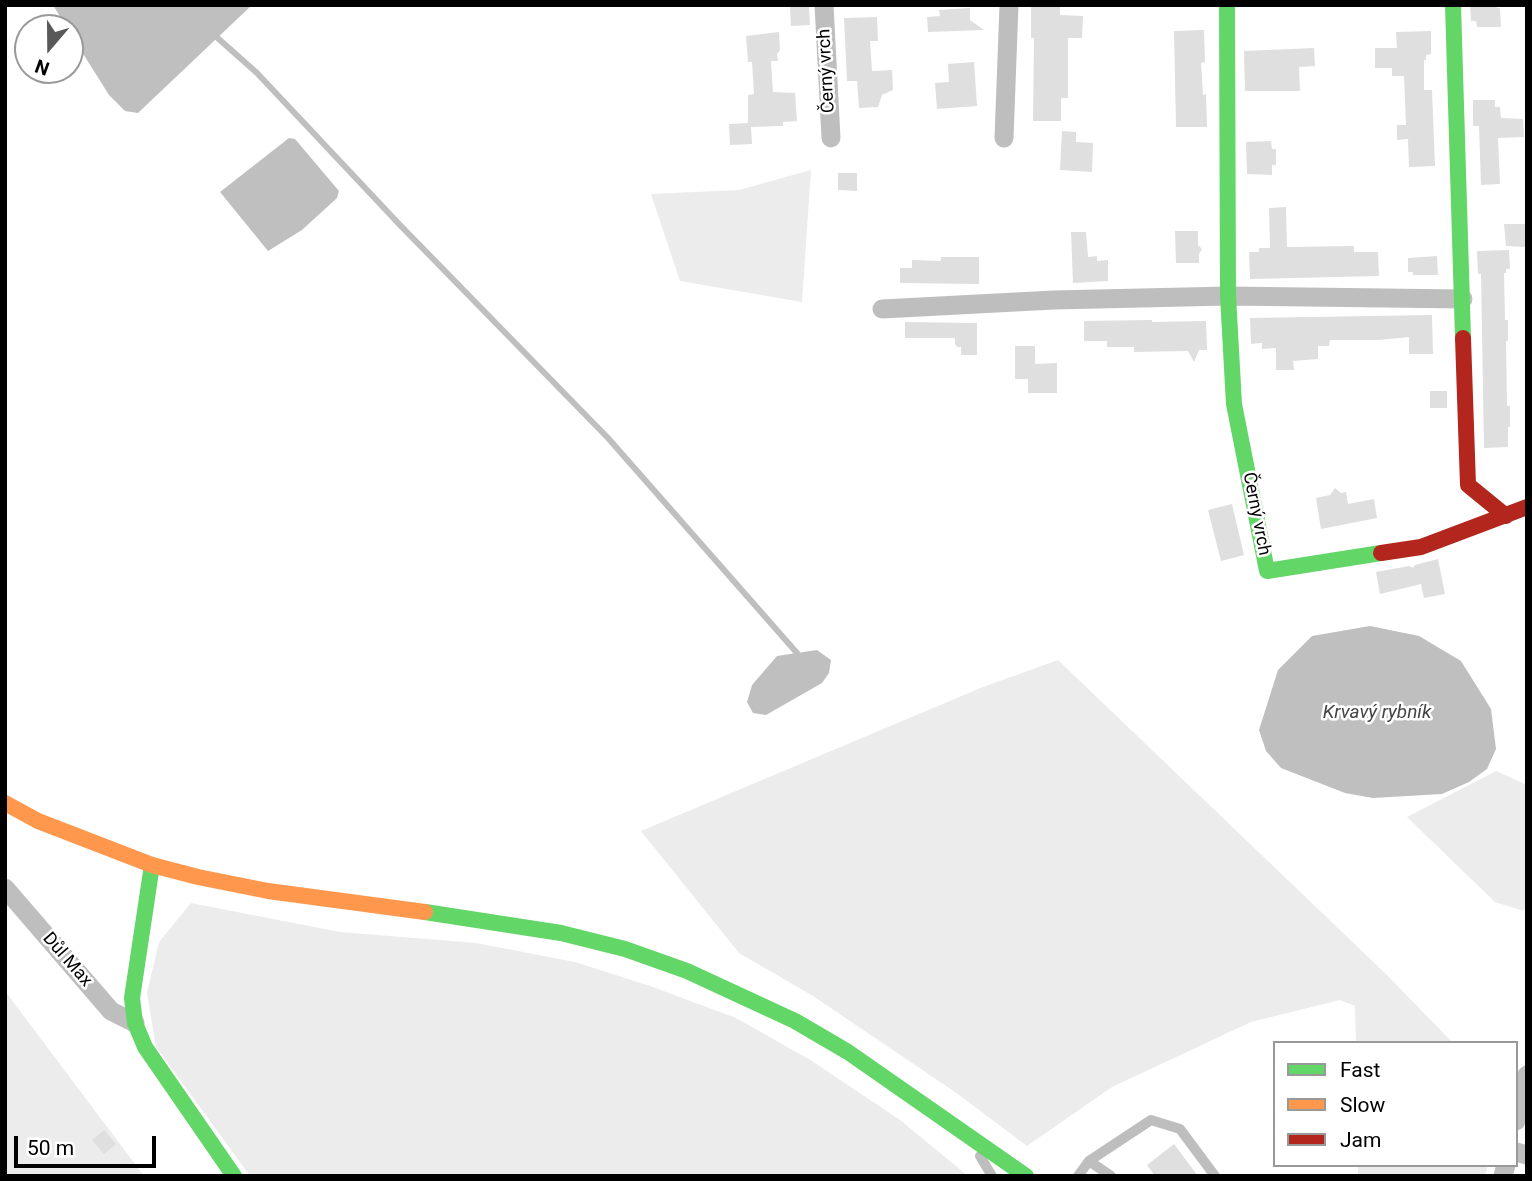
<!DOCTYPE html>
<meta charset="utf-8">
<style>
body{margin:0}
#map{position:relative;width:1532px;height:1181px;overflow:hidden;background:#fff;font-family:Roboto,sans-serif}
canvas{display:block}
.frame{position:absolute;inset:0;border:7px solid #000;pointer-events:none}
.legend{position:absolute;left:1273px;top:1041px;width:245px;height:126px;box-sizing:border-box;background:#fff;border:2px solid #999;margin:0;padding:9px 12px;list-style:none;font-size:21px;color:#000}
.legend li{display:flex;align-items:center;gap:14px;height:35px}
.legend b{width:35px;border:2px solid #999}
.north{position:absolute;left:14px;top:14px;width:70px;height:70px;box-sizing:border-box;background:#fff;border:2px solid #999;border-radius:50%;rotate:200deg;font-size:19px;font-weight:700;line-height:28px;text-align:center;color:#000}
.north::after{content:'';display:block;margin:auto;width:24px;height:32px;background:#595959;clip-path:polygon(50% 0,100% 100%,50% 72%,0 100%)}
.scale{position:absolute;left:14px;top:1136px;width:142px;height:32px;box-sizing:border-box;border:4px solid #000;border-top:0;padding-left:9px;font-size:21px;line-height:24px;white-space:nowrap;color:#000;-webkit-text-stroke:5px #fff;paint-order:stroke}
</style>
<div id="map">
<canvas width="1532" height="1181"></canvas>
<div class="frame"></div>
<ul class="legend">
<li><b style="height:9px;background:#63d668"></b>Fast</li>
<li><b style="height:9px;background:#ff974d"></b>Slow</li>
<li><b style="height:9px;background:#b3261e"></b>Jam</li>
</ul>
<div class="north">N</div>
<div class="scale">50 m</div>
</div>
<script>
const ctx = document.querySelector('canvas').getContext('2d');
ctx.lineJoin = 'round';
function paint(path, color) {
  ctx.fillStyle = color;
  ctx.fill(path, 'evenodd');
}
function poly(rows) {
  const path = new Path2D();
  for (const r of rows) {
    path.moveTo(r[0], r[1]);
    for (let i = 2; i < r.length; i += 2) path.lineTo(r[i], r[i + 1]);
  }
  return path;
}
function strokePath(path, color, width, dash) {
  ctx.strokeStyle = color;
  ctx.lineWidth = width;
  ctx.lineCap = dash ? 'butt' : 'round';
  ctx.setLineDash(dash || []);
  ctx.stroke(path);
}
function label(font, color, halo, rows, align = 'center') {
  ctx.font = font + ' Roboto,sans-serif';
  ctx.lineWidth = 5;
  ctx.setLineDash([]);
  ctx.textBaseline = 'middle';
  ctx.strokeStyle = halo;
  ctx.fillStyle = color;
  for (const [text, x, y, turn = 0] of rows) {
    ctx.save();
    ctx.translate(x, y);
    ctx.rotate((+turn || 0) * Math.PI / 180);
    ctx.textAlign = isNaN(turn) ? turn : align;
    if (halo) ctx.strokeText(text, 0, 0);
    ctx.fillText(text, 0, 0);
    ctx.restore();
  }
}
paint(poly([
 [811,170,802,302,680,281,651,194,739,190],
 [1058,660,1388,976,1453,1043,1356,1043,1355,1006,1340,1000,1251,1022,1112,1087,1027,1146,955,1092,813,996,739,953,641,831,983,687],
 [1496,771,1527,785,1527,899,1524,911,1495,902,1407,817],
 [191,903,340,932,476,943,575,962,650,986,736,1018,812,1061,900,1120,968,1176,250,1176,156,1047,147,993,159,942],
 [5,991,144,1176,5,1176],
 [1358,1165,1488,1165,1485,1176,1358,1176]
]), '#ececec');
paint(poly([
 [53,5,252,5,138,113,125,111,109,95,70,33,70,28,67,28],
 [289,138,295,139,339,191,337,198,302,230,268,251,220,192],
 [1370,626,1419,636,1461,661,1491,709,1496,749,1487,769,1469,782,1442,794,1373,798,1345,793,1281,768,1266,751,1259,730,1278,670,1312,636],
 [817,650,831,660,829,673,822,683,766,715,753,713,747,702,752,685,777,656]
]), '#bfbfbf');
strokePath(poly([
 [212,33,257,73,399,224,608,438,797,653]
]), '#bfbfbf', 6);
paint(poly([
 [809,5,810,25,791,26,790,7],
 [1031,5,1060,5,1060,15,1083,16,1082,38,1068,38,1068,98,1061,98,1061,121,1033,121,1034,38,1031,38],
 [1470,5,1497,5,1497,8,1500,8,1501,27,1477,27,1476,21,1471,21],
 [970,8,970,20,984,30,928,32,927,17,940,16,939,10],
 [877,17,878,41,870,41,872,71,892,70,893,90,882,95,878,107,859,108,857,81,847,81,844,18],
 [1204,30,1205,62,1201,63,1203,95,1206,94,1207,127,1176,127,1174,31],
 [1431,31,1431,54,1426,55,1426,60,1424,60,1424,90,1432,90,1435,166,1409,167,1408,139,1397,140,1397,125,1406,125,1404,76,1392,76,1392,68,1375,68,1375,48,1397,48,1396,32],
 [779,32,780,50,777,54,778,61,771,61,773,92,795,93,797,121,783,122,783,126,751,127,752,144,730,145,729,124,748,123,748,95,754,94,752,62,748,62,746,36],
 [1314,48,1315,66,1299,67,1300,91,1245,91,1244,51],
 [974,62,977,106,937,109,935,83,949,82,948,64],
 [1473,100,1495,100,1495,107,1500,107,1501,118,1523,119,1524,137,1498,138,1500,184,1481,185,1479,126,1473,126],
 [1062,131,1076,132,1076,142,1093,143,1092,172,1060,170],
 [1271,141,1272,149,1276,149,1276,165,1272,165,1272,175,1247,174,1246,142],
 [838,173,857,173,857,191,838,190],
 [1286,207,1287,247,1354,246,1354,252,1378,252,1379,276,1250,279,1249,252,1259,252,1259,248,1270,248,1269,208],
 [1504,224,1525,224,1525,247,1506,246],
 [1175,231,1198,231,1198,245,1202,249,1199,254,1199,263,1176,263],
 [1071,232,1086,232,1088,257,1097,256,1097,261,1108,260,1108,281,1073,283],
 [1509,250,1510,269,1506,269,1506,273,1504,273,1505,320,1508,320,1508,341,1506,341,1507,406,1510,406,1510,427,1508,427,1508,447,1484,448,1481,274,1478,274,1477,251],
 [1437,256,1438,275,1413,275,1413,272,1408,272,1408,258],
 [941,257,979,257,979,284,900,283,900,268,912,268,912,260,941,261],
 [1432,315,1433,354,1409,354,1409,337,1379,340,1330,340,1329,346,1318,346,1318,359,1293,361,1294,370,1276,370,1276,348,1262,349,1262,343,1251,344,1250,318],
 [1152,320,1152,322,1206,321,1207,350,1199,350,1194,362,1188,351,1134,352,1134,347,1107,347,1107,341,1084,341,1084,321],
 [905,322,977,323,977,355,961,355,961,347,957,347,955,344,955,338,905,338],
 [1015,346,1035,346,1035,364,1057,363,1057,393,1028,393,1028,379,1015,379],
 [1430,391,1447,391,1447,408,1430,408],
 [1335,488,1341,493,1346,492,1348,504,1374,499,1377,518,1321,529,1316,498,1330,495],
 [1232,504,1244,555,1221,561,1208,510],
 [1438,559,1445,594,1424,598,1421,584,1380,594,1376,572,1409,566,1413,568,1415,565],
 [104,1130,116,1144,104,1154,92,1140],
 [1174,1144,1198,1176,1155,1176,1147,1165]
]), '#dfdfdf');
strokePath(poly([
 [980,1156,992,1176],
 [1089,1161,1111,1176],
 [1078,1176,1089,1161,1151,1120,1180,1129,1215,1176]
]), '#bebebe', 10);
strokePath(poly([
 [824,5,831,138],
 [1004,138,1009,5],
 [882,309,1054,300,1228,296,1463,299],
 [5,888,111,1011,135,1023],
 [1516,1121,1527,1075],
 [1516,1152,1527,1155],
 [1503,1176,1506,1165]
]), '#bebebe', 19);
strokePath(poly([
 [1227,5,1228,296,1234,404,1267,571,1381,553],
 [1453,5,1463,338],
 [152,865,132,998,135,1023,145,1047,234,1176],
 [425,912,561,933,625,949,687,971,795,1021,848,1052,1026,1176]
]), '#63d668', 16);
strokePath(poly([
 [5,803,38,821,152,865,198,877,268,891,425,912]
]), '#ff974d', 16);
strokePath(poly([
 [1463,338,1468,485,1506,516],
 [1381,553,1421,547,1527,507]
]), '#b3261e', 16);
label('18px', '#000', '#fff', [
 ["Černý vrch",827,71,-93],
 ["Černý vrch",1256,514,79],
 ["Důl Max",67,960,49]
]);
label('italic 19px', '#444', '#fff', [
 ["Krvavý rybník",1377,713]
]);
</script>
